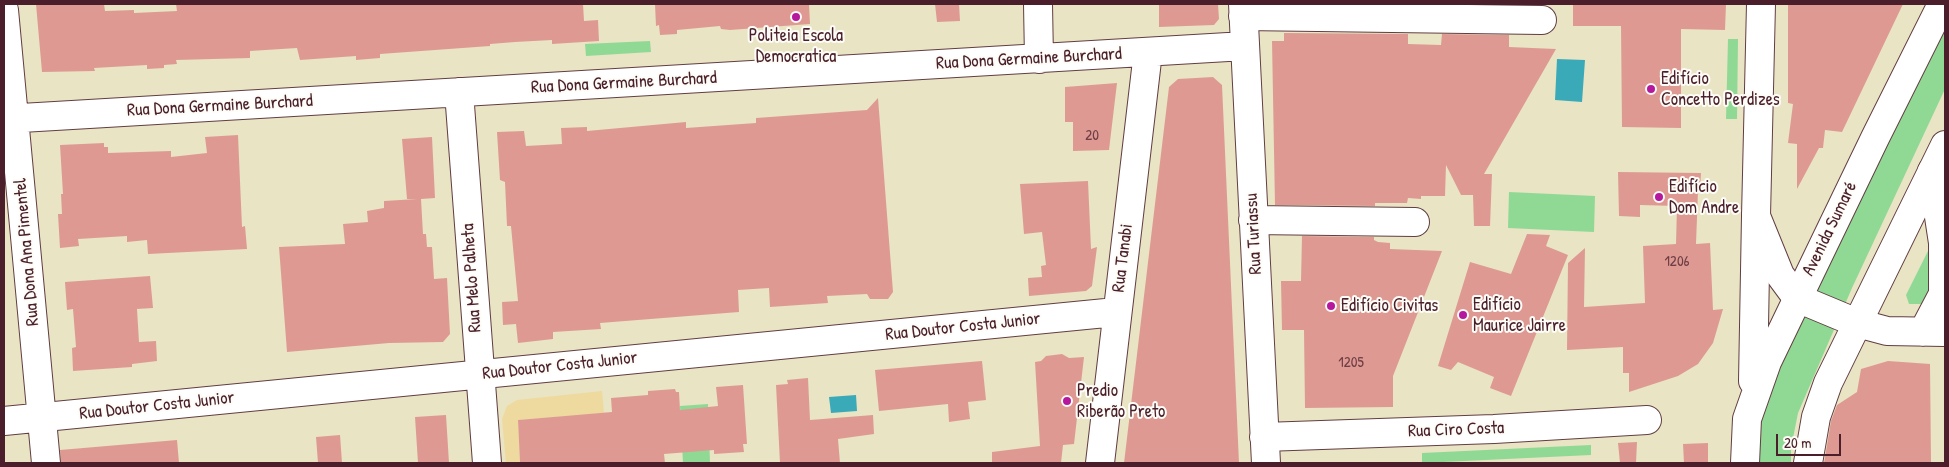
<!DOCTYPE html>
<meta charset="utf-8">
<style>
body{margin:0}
#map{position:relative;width:1949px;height:467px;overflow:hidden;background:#e9e4c4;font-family:"Patrick Hand",sans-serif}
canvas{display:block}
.frame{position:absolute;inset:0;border:5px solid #4a1f2b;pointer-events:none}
.scale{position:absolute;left:1776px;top:434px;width:65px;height:22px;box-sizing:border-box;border:2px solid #4a1f2b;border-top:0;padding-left:6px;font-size:15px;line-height:18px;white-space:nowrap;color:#4a1f2b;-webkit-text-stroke:4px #fdfcf7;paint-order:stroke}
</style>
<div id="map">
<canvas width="1949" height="467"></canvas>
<div class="frame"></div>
<div class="scale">20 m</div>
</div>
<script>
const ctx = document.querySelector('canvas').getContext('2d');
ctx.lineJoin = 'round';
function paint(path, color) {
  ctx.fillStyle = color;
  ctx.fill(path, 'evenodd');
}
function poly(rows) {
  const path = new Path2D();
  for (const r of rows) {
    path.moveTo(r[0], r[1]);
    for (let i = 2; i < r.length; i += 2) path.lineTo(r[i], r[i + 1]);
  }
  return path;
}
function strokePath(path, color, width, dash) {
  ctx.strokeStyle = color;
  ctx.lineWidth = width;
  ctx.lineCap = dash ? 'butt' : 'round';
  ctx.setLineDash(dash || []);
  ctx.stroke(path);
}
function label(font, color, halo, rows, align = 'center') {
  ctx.font = font + ' "Patrick Hand",sans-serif';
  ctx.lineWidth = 4;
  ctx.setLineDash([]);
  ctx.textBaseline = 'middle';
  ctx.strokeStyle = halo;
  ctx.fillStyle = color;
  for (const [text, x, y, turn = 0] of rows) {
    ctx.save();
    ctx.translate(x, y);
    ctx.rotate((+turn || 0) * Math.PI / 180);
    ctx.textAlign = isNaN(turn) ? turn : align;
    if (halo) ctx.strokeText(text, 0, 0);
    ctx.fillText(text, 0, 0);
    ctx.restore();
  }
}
paint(poly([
 [1945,12,1945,89,1852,288,1798,413,1791,448,1791,463,1754,463,1754,430,1822,270],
 [1728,39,1738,39,1737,119,1726,119],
 [650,41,651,52,586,56,585,44],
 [1509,192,1595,196,1594,232,1508,228],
 [1945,217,1945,304,1909,304,1906,295],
 [708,404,710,463,683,463,680,406],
 [1591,445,1591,455,1422,463,1422,453]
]), '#8fd995');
paint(poly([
 [602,391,604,413,518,420,520,463,506,463,502,419,507,406,517,400]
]), '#eeda9e');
paint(poly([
 [1557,59,1585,60,1582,102,1555,100],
 [856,395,857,411,831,413,829,397]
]), '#3aaab8');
paint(poly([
 [36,4,104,4,105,11,134,10,134,13,177,11,176,4,583,4,584,21,598,20,599,41,552,44,552,40,515,42,490,44,490,46,380,54,380,58,356,60,356,56,300,60,297,48,250,51,250,58,176,60,177,64,164,65,164,68,147,69,147,65,94,68,95,71,42,72],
 [655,4,809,4,810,24,730,30,721,29,720,26,677,30,677,34,660,35,659,25,656,26],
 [935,4,959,4,960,21,937,22],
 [1159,4,1218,4,1219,19,1214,25,1159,27],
 [1573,4,1726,4,1725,30,1681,29,1681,128,1622,127,1621,26,1573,26],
 [1788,4,1903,4,1842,132,1825,130,1823,148,1819,148,1797,189,1797,144,1788,143,1793,104,1788,103],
 [1284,33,1408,34,1408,44,1441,45,1442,34,1509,35,1509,47,1556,49,1484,174,1492,174,1490,226,1474,226,1473,195,1461,195,1446,165,1445,196,1421,196,1421,199,1408,198,1407,203,1375,203,1375,206,1275,205,1272,41,1284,41],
 [1213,77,1222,85,1239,463,1124,463,1169,87,1178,79],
 [1117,83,1109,150,1073,151,1073,122,1065,122,1065,87],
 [878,98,893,292,888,299,870,299,867,294,827,296,828,303,770,307,769,288,738,290,739,312,600,323,601,329,553,332,553,339,518,343,516,324,503,325,502,302,518,301,511,226,507,226,505,182,500,180,497,132,524,131,526,146,562,144,561,128,587,127,587,131,686,122,686,128,756,123,756,118,867,110],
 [238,135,242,227,245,226,247,249,148,254,147,240,127,242,127,236,78,239,79,246,60,248,58,214,62,214,61,194,63,194,60,145,104,143,104,147,108,147,108,153,171,151,171,157,207,153,205,137],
 [432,137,435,198,421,199,423,234,426,234,427,247,432,247,434,279,447,278,450,334,443,342,389,343,287,352,279,247,345,244,343,224,368,222,367,211,384,208,384,201,417,199,407,199,402,139],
 [1618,172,1701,173,1700,191,1698,191,1696,244,1710,243,1713,310,1723,309,1713,343,1698,364,1678,376,1629,392,1629,373,1623,373,1623,347,1567,350,1568,263,1585,248,1584,307,1645,303,1643,246,1676,244,1677,206,1640,205,1640,217,1619,216],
 [1088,181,1091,249,1097,247,1092,286,1086,291,1029,296,1028,278,1042,277,1041,266,1046,265,1042,232,1024,234,1020,184],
 [1527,234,1550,235,1546,246,1568,255,1511,396,1490,388,1494,377,1458,362,1451,370,1438,366,1470,262,1511,274],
 [1302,236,1374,237,1374,240,1378,242,1390,243,1390,249,1442,251,1393,376,1393,407,1305,408,1304,330,1282,330,1281,281,1301,281],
 [150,276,153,308,137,309,139,342,156,341,157,361,132,364,132,367,73,371,72,348,76,347,73,309,67,310,65,282],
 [1062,354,1069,358,1084,357,1074,444,1063,445,1061,463,992,463,992,452,1040,446,1035,362,1041,361,1046,356],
 [982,361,986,400,968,402,970,419,949,422,948,404,879,411,875,370],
 [1888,361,1930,364,1931,463,1824,463,1831,421,1837,405,1857,392,1861,369],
 [808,378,810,420,873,415,874,434,838,439,840,463,780,463,776,385,788,384,787,380],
 [743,385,747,444,743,444,744,452,714,454,714,450,664,454,665,463,520,463,518,420,612,412,611,398,648,395,648,391,675,389,676,392,679,392,680,410,718,406,716,387],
 [446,415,449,463,418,463,415,417],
 [340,435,342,463,318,463,316,437],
 [177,440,179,463,61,463,60,450],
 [1637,442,1636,463,1620,463,1618,443],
 [1708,443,1708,463,1684,463,1683,444]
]), '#de9a92');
const minor = poly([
 [1038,4,1039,59],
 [1243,4,1266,463],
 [1761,4,1756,216,1780,275,1797,298,1857,323,1887,331,1945,332],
 [4,10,46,463],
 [1243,16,1542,20],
 [459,92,487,463],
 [4,119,1245,46],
 [1253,220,1415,222],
 [1923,332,1943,294,1943,243,1932,171],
 [4,421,1116,312],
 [1264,437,1494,429,1647,420],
 [1100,463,1148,52]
]);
const major = poly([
 [1753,381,1756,216],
 [1745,463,1747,419,1767,362,1875,138,1942,4],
 [1808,463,1816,417,1828,383,1945,145]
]);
strokePath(minor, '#623d42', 30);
strokePath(major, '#623d42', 30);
strokePath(minor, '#fff', 28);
strokePath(major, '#fff', 28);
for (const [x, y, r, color] of [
 [796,17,5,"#b5179e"],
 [1651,89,5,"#b5179e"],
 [1659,197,5,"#b5179e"],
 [1331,306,5,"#b5179e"],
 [1463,315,5,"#b5179e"],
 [1067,401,5,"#b5179e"]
]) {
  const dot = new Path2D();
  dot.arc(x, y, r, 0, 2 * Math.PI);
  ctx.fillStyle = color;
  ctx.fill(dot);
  strokePath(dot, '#fdfcf7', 2);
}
label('15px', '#6f3e45', null, [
 ["20",1092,136],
 ["1206",1677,262],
 ["1205",1351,363]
]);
label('18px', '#4a1f2b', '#fdfcf7', [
 ["Politeia Escola",796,36,"center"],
 ["Democratica",796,57,"center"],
 ["Edifício",1661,79],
 ["Concetto Perdizes",1661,100],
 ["Edifício",1669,187],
 ["Dom Andre",1669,208],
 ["Edifício",1473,305],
 ["Maurice Jairre",1473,326],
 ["Edifício Civitas",1341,306],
 ["Predio",1077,391],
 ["Riberão Preto",1077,412]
], 'left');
label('18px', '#4a1f2b', '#fdfcf7', [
 ["Rua Dona Germaine Burchard",1029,59,-3],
 ["Rua Dona Germaine Burchard",624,83,-3],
 ["Rua Dona Germaine Burchard",220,106,-3],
 ["Avenida Sumaré",1830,229,-64],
 ["Rua Turiassu",1254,234,-93],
 ["Rua Dona Ana Pimentel",27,252,-95],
 ["Rua Tanabi",1123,258,-83],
 ["Rua Melo Palheta",472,278,-94],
 ["Rua Doutor Costa Junior",963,327,-6],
 ["Rua Doutor Costa Junior",560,366,-6],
 ["Rua Doutor Costa Junior",157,406,-6],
 ["Rua Ciro Costa",1456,430,-2]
]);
</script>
